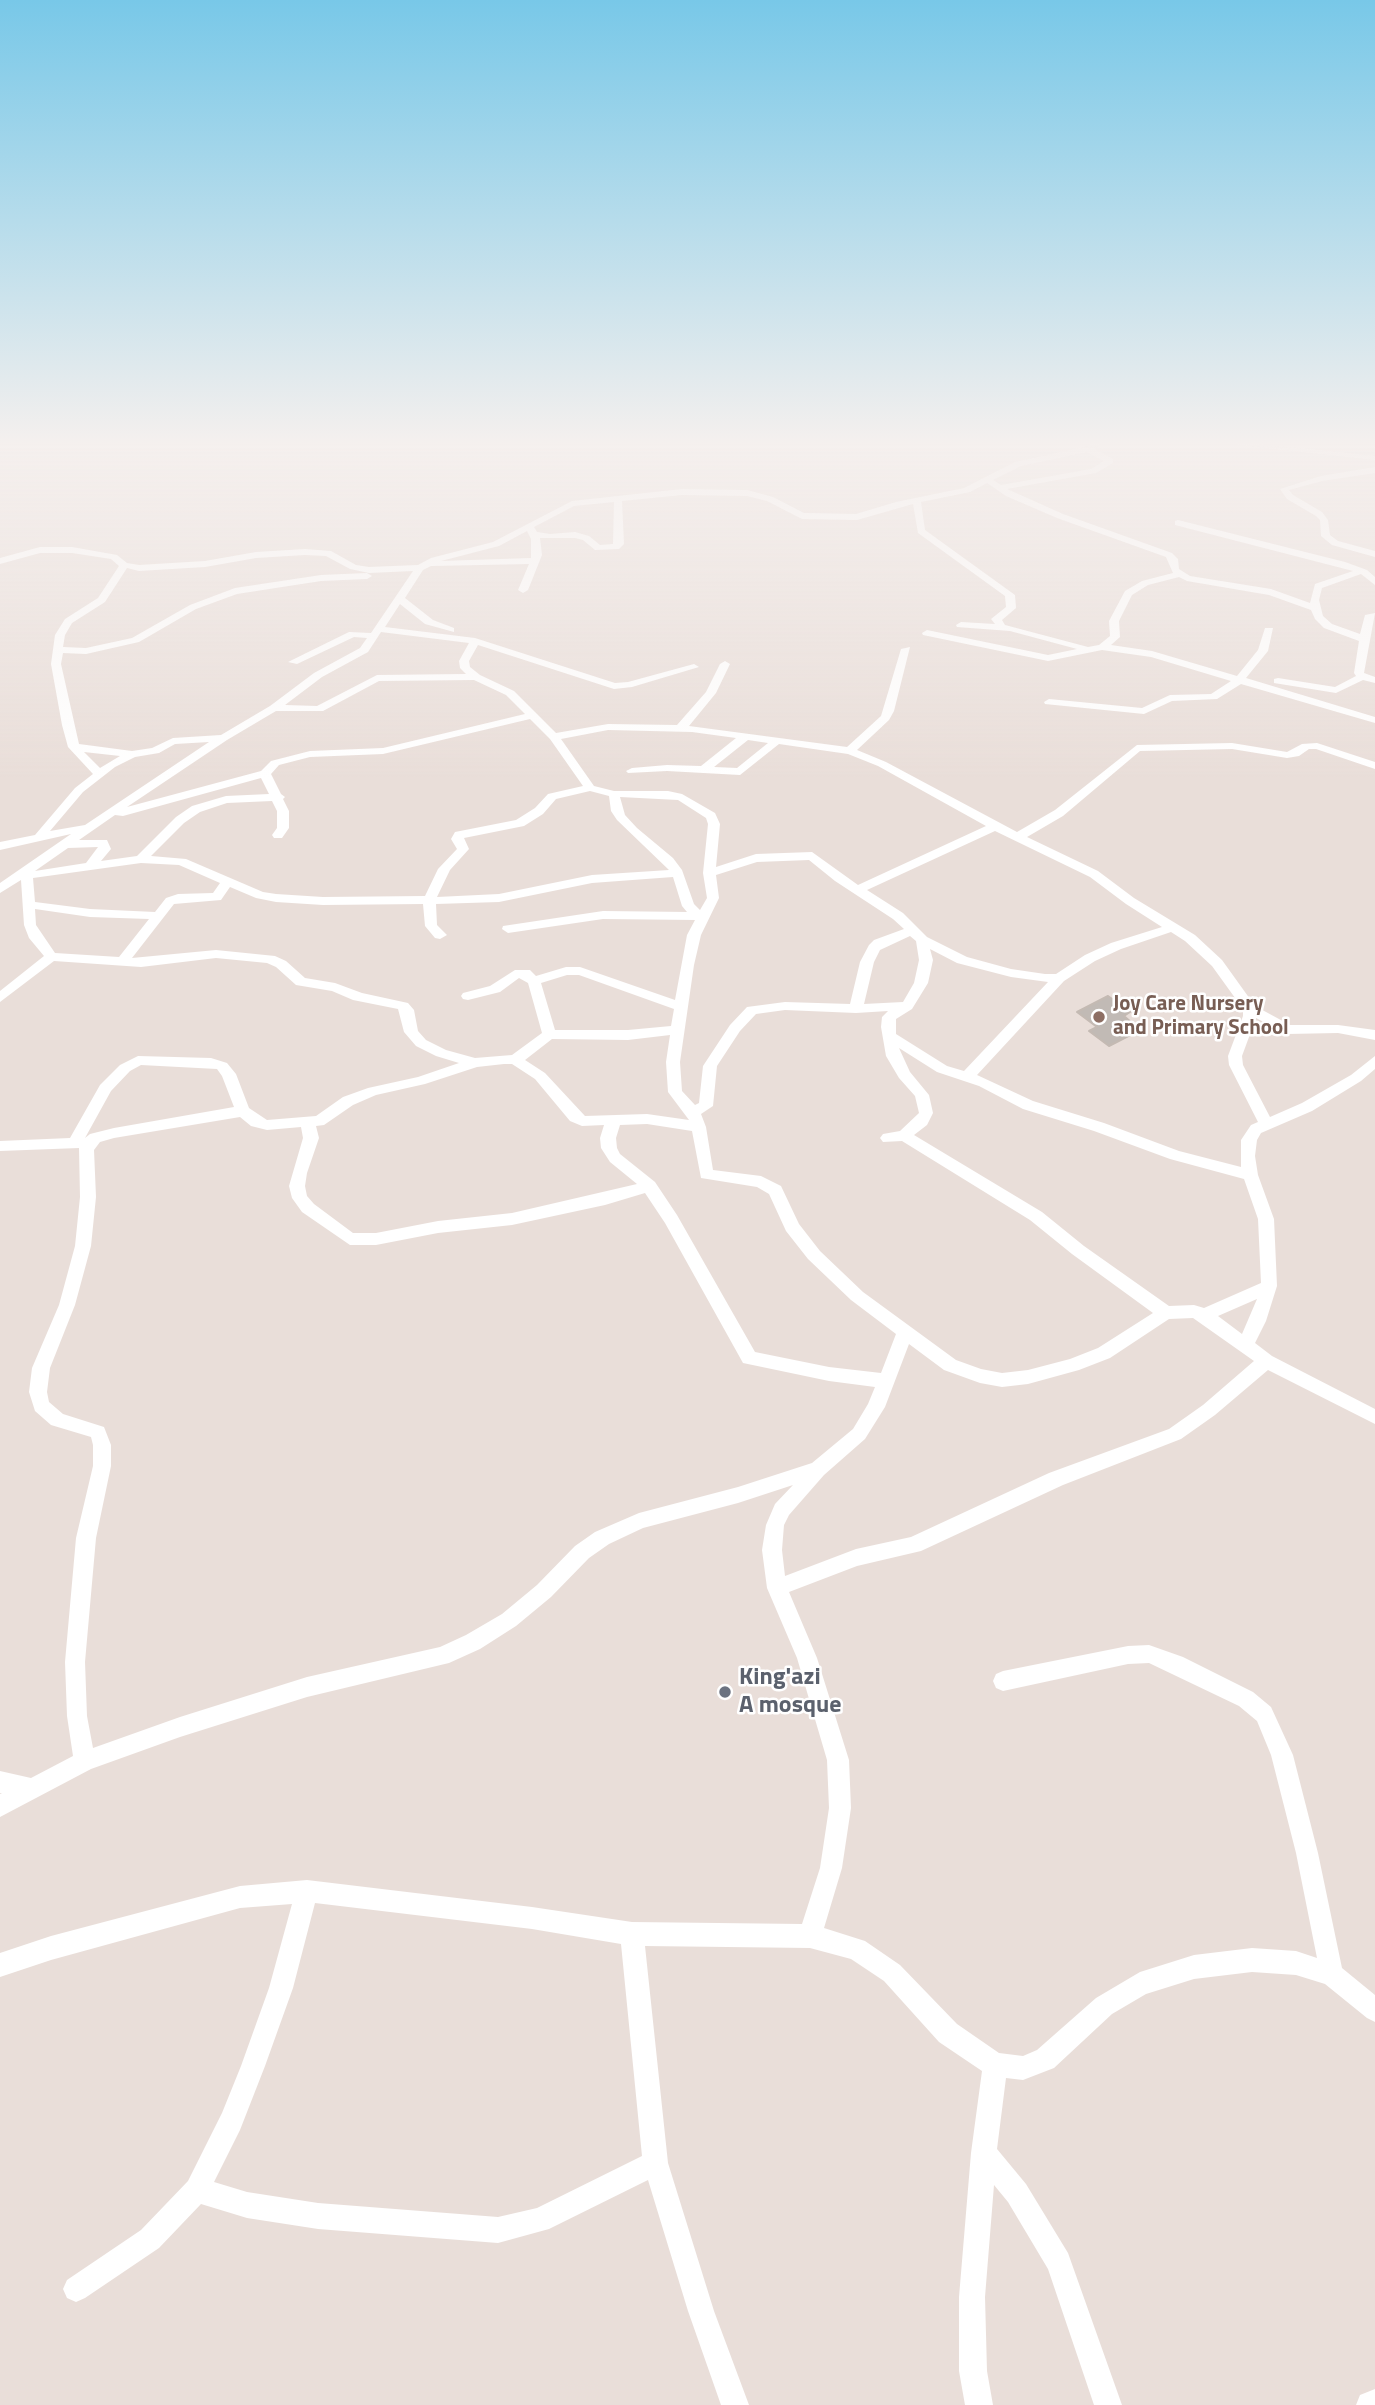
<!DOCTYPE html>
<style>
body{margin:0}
canvas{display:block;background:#e9ded9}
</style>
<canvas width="1375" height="2405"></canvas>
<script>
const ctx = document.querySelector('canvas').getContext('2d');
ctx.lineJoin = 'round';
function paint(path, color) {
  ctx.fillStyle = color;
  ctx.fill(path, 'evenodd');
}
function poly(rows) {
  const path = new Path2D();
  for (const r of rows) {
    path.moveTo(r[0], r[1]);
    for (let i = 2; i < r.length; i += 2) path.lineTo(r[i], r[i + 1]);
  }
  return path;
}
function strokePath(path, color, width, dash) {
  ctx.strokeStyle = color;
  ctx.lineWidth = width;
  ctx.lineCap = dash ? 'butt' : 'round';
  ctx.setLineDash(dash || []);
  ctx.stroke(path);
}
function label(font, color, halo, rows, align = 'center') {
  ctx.font = font + ' "Titillium Web",sans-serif';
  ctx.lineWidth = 5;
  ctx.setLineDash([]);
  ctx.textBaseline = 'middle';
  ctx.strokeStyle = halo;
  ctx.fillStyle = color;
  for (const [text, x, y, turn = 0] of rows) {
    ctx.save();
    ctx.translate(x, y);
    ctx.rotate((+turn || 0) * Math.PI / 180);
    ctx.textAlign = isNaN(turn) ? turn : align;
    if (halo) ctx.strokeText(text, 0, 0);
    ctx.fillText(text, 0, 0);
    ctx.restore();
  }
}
const building = poly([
 [1108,996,1130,1012,1124,1016,1140,1030,1109,1046,1089,1031,1097,1027,1077,1012,1108,996]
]);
paint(building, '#c1bab5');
strokePath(building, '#c4bab3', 2);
paint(poly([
 [1093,443,1102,443,1094,449,1113,459,1113,463,1096,473,1007,489,1063,514,1172,553,1178,559,1179,569,1190,576,1271,589,1310,603,1315,584,1353,571,1175,525,1175,521,1178,520,1345,562,1367,570,1375,577,1375,585,1361,574,1322,588,1319,600,1323,616,1332,624,1360,634,1365,615,1375,613,1364,673,1375,677,1375,683,1363,680,1336,693,1274,683,1274,679,1278,678,1335,687,1356,676,1354,673,1359,641,1324,628,1315,619,1311,610,1269,595,1187,581,1179,577,1148,585,1132,595,1119,621,1120,637,1111,645,1152,651,1237,676,1258,650,1265,628,1273,628,1268,651,1246,678,1375,717,1375,723,1241,684,1217,699,1172,701,1144,714,1045,704,1044,702,1049,699,1142,708,1170,695,1211,694,1231,681,1151,657,1102,650,1048,661,923,635,922,633,927,630,1048,655,1077,649,1010,631,957,627,956,625,961,622,995,624,991,619,1006,607,1005,596,918,533,913,504,857,520,802,519,767,501,747,496,682,495,622,501,624,544,619,549,595,550,583,540,575,538,540,538,542,555,528,590,523,593,518,590,529,564,431,566,423,570,405,598,433,620,454,628,454,632,425,624,400,604,385,627,475,638,615,683,628,682,694,664,699,667,632,687,614,689,478,645,469,661,470,667,480,675,514,691,556,733,608,724,677,725,706,692,720,664,725,661,730,664,716,693,689,726,847,747,881,716,901,649,910,647,894,711,889,720,857,750,886,762,1017,832,1055,810,1137,745,1232,743,1287,752,1302,744,1317,743,1375,762,1375,769,1316,749,1309,749,1299,756,1287,758,1232,749,1140,751,1063,816,1027,837,1098,871,1134,898,1195,935,1222,960,1255,1006,1290,1025,1338,1025,1375,1030,1375,1040,1338,1033,1287,1034,1256,1018,1242,1056,1243,1065,1270,1117,1302,1103,1351,1075,1375,1056,1375,1069,1361,1081,1312,1111,1261,1133,1257,1140,1255,1156,1258,1175,1274,1219,1277,1286,1266,1321,1255,1343,1272,1356,1375,1409,1375,1424,1268,1370,1215,1415,1181,1439,1063,1485,921,1551,857,1566,789,1592,817,1658,849,1760,851,1808,842,1868,824,1928,865,1941,900,1965,957,2024,999,2053,1023,2056,1037,2050,1096,1998,1140,1972,1194,1955,1252,1948,1296,1951,1317,1958,1296,1853,1271,1755,1257,1721,1239,1706,1149,1663,1128,1664,1003,1691,996,1688,993,1681,996,1674,1003,1671,1128,1646,1149,1645,1183,1657,1253,1692,1271,1707,1293,1755,1318,1853,1342,1968,1375,1995,1375,2022,1367,2018,1325,1984,1296,1975,1252,1972,1194,1979,1146,1994,1112,2014,1054,2068,1023,2080,1006,2078,997,2149,1026,2184,1068,2253,1122,2405,1094,2405,1048,2269,1008,2202,994,2185,985,2297,987,2371,993,2405,965,2405,959,2371,959,2297,971,2153,982,2071,939,2042,884,1981,851,1959,810,1948,645,1946,668,2163,714,2311,749,2405,721,2405,688,2311,648,2180,549,2229,498,2243,318,2229,247,2218,201,2204,159,2248,85,2298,76,2302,67,2298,63,2289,67,2280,141,2230,188,2181,222,2113,241,2066,269,1988,292,1904,240,1908,51,1960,0,1977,0,1953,51,1936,240,1886,307,1880,532,1907,632,1922,802,1924,820,1868,829,1808,827,1760,797,1658,767,1588,762,1550,766,1525,775,1504,793,1485,738,1503,643,1528,609,1544,589,1558,551,1597,516,1626,480,1649,449,1663,307,1697,180,1737,91,1769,0,1817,0,1794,2,1793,0,1793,0,1771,31,1778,73,1756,67,1716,65,1662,76,1538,93,1466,93,1445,91,1437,51,1425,35,1411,29,1392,32,1368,59,1305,75,1246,80,1197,79,1148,0,1151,0,1141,70,1138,100,1085,120,1065,138,1056,211,1058,227,1063,236,1074,249,1108,267,1120,316,1116,343,1097,368,1088,418,1077,459,1063,436,1056,416,1046,404,1032,398,1009,353,1000,332,991,296,985,276,967,267,963,216,958,141,967,54,961,0,1002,0,991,44,956,29,938,24,925,21,880,0,893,0,883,71,834,0,850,0,842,35,835,75,788,93,774,68,747,62,725,51,664,55,635,65,619,98,598,119,566,111,559,72,553,40,553,0,564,0,558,40,547,72,547,117,555,127,563,139,565,205,561,256,552,305,549,331,551,356,565,369,567,418,565,431,558,493,542,572,501,682,489,747,490,773,497,804,513,856,514,896,502,964,488,1015,462,1085,447,1093,443],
 [1087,452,1104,461,1091,469,1001,485,993,480,1021,466,1087,452],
 [987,483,1006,496,1057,518,1166,557,1173,573,1142,581,1125,591,1109,621,1110,636,1099,645,1088,647,1005,625,1002,620,1016,608,1015,595,925,530,921,502,970,492,987,483],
 [614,502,613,544,600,545,589,536,575,532,550,534,537,532,534,527,574,506,614,502],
 [527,531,531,539,531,558,441,561,499,546,527,531],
 [305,555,326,556,350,569,369,573,413,571,371,633,349,632,288,662,297,664,354,637,367,638,360,648,314,673,270,706,221,735,173,738,152,748,132,751,79,744,61,664,63,653,86,654,139,642,196,609,237,594,321,581,367,579,372,576,367,573,321,575,235,588,190,605,132,638,86,648,63,647,65,635,72,623,105,602,127,568,139,571,205,567,256,558,305,555],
 [381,632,469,643,459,661,460,668,466,674,377,675,317,706,285,705,322,677,368,652,381,632],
 [474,680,506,695,525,714,383,748,310,751,271,761,261,771,127,807,227,740,276,711,323,711,379,681,474,680],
 [530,719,550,739,583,786,548,794,535,808,516,820,455,832,451,839,457,849,438,869,425,896,323,897,276,894,263,892,186,859,151,856,184,823,200,812,227,803,272,801,277,811,277,828,272,835,274,838,282,838,289,828,289,811,283,799,285,797,281,794,271,774,279,765,310,757,383,754,530,719],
 [608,730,692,732,736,738,701,766,667,765,632,768,626,771,628,773,667,771,740,775,779,744,848,754,878,766,986,826,858,885,812,852,756,854,716,867,720,824,715,813,682,794,668,791,614,791,594,786,561,739,608,730],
 [748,740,768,743,737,768,714,767,748,740],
 [209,742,85,825,50,831,83,792,115,767,135,757,159,753,175,744,209,742],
 [84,752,120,756,100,768,84,752],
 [261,778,269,794,226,796,192,806,176,817,137,856,101,861,111,849,107,840,79,840,115,815,123,816,261,778],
 [590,791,609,796,611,811,617,820,669,870,592,875,499,894,437,897,450,870,469,849,464,838,524,826,543,814,556,799,590,791],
 [620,797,678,800,706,818,708,824,703,873,707,898,700,910,694,904,682,870,673,858,637,828,625,815,620,797],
 [995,831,1090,877,1126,904,1162,927,1111,943,1085,955,1056,974,1045,974,1011,969,967,957,927,937,903,913,867,890,995,831],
 [98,847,86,863,35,871,68,848,98,847],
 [809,860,835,881,893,919,904,929,874,940,869,945,860,962,850,1004,785,1002,747,1007,730,1025,703,1066,699,1103,695,1105,682,1091,680,1062,694,965,701,935,719,898,716,875,757,862,809,860],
 [141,863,179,865,220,883,213,893,178,894,166,898,155,912,90,909,35,902,33,878,141,863],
 [673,877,682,906,687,912,603,911,503,926,502,929,508,933,603,919,695,920,687,935,675,1000,580,967,566,967,536,976,530,970,515,970,490,986,463,993,461,996,463,999,468,1000,500,992,519,978,528,983,542,1033,512,1055,475,1058,446,1050,426,1040,418,1031,414,1010,408,1003,362,993,335,983,305,978,286,961,275,956,216,950,132,958,174,904,221,900,230,887,256,898,276,902,323,905,423,904,425,926,435,938,440,939,447,935,437,925,436,904,499,902,592,883,673,877],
 [35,909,90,917,149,919,119,957,55,953,36,925,35,909],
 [1171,932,1185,941,1212,966,1243,1009,1243,1016,1228,1056,1229,1065,1258,1122,1251,1125,1241,1140,1241,1167,1179,1151,1104,1123,1033,1101,977,1075,1064,981,1095,961,1121,949,1171,932],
 [910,936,916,941,919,960,914,983,903,1002,864,1004,874,962,880,950,910,936],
 [930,949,957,963,1011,977,1048,982,964,1071,947,1066,896,1034,896,1019,912,1009,928,983,933,960,930,949],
 [567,975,579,975,674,1009,671,1026,628,1030,555,1030,541,983,567,975],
 [785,1010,856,1013,888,1011,882,1017,881,1027,886,1056,899,1078,915,1096,919,1113,900,1131,883,1134,880,1138,883,1142,902,1141,1030,1220,1072,1254,1153,1313,1098,1348,1070,1359,1028,1370,1002,1373,981,1369,956,1360,863,1292,820,1251,799,1224,781,1186,761,1176,713,1170,706,1127,701,1114,713,1106,717,1066,740,1031,756,1014,785,1010],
 [670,1035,666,1062,668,1092,689,1120,647,1114,585,1116,545,1073,525,1060,552,1039,628,1040,670,1035],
 [899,1048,937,1072,979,1086,1023,1109,1094,1131,1170,1159,1244,1179,1258,1219,1261,1283,1204,1308,1194,1305,1169,1306,1084,1246,1042,1212,914,1135,927,1125,933,1113,929,1095,910,1072,899,1048],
 [504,1064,512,1064,535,1079,570,1121,582,1126,604,1125,600,1138,601,1148,610,1162,637,1184,512,1213,438,1221,376,1233,353,1233,314,1204,307,1196,305,1186,307,1173,319,1138,316,1126,324,1125,353,1105,376,1095,425,1084,477,1067,504,1064],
 [141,1065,217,1069,222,1076,234,1107,114,1128,90,1134,85,1138,111,1091,130,1071,141,1065],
 [240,1117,251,1126,267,1130,301,1127,303,1138,289,1186,292,1198,302,1212,350,1245,376,1245,438,1233,512,1225,605,1205,645,1193,665,1223,743,1363,829,1381,875,1387,868,1404,853,1429,812,1463,738,1487,639,1513,595,1532,575,1546,537,1585,502,1614,466,1635,440,1647,307,1677,180,1717,93,1748,87,1716,85,1662,96,1538,111,1466,111,1445,104,1427,63,1414,49,1402,47,1392,50,1368,75,1305,91,1246,96,1197,94,1150,100,1142,114,1138,240,1117],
 [647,1124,692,1131,701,1178,757,1187,769,1194,786,1231,808,1259,851,1300,896,1334,881,1373,829,1367,755,1352,677,1215,655,1182,620,1154,617,1148,616,1138,620,1125,647,1124],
 [1257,1299,1242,1334,1218,1316,1257,1299],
 [1193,1318,1254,1361,1203,1405,1169,1429,1049,1473,911,1537,856,1549,785,1576,782,1550,784,1525,789,1515,824,1475,865,1439,885,1407,909,1344,944,1370,980,1383,1002,1387,1028,1384,1079,1370,1110,1358,1169,1319,1193,1318],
 [315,1903,532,1929,621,1944,642,2156,537,2208,498,2217,318,2203,247,2192,214,2182,240,2130,265,2066,293,1988,315,1903],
 [1224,443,1247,443,1375,456,1375,460,1224,443],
 [1375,467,1375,473,1322,481,1289,490,1293,495,1322,512,1328,520,1330,535,1338,541,1375,551,1375,557,1332,545,1321,536,1320,520,1316,516,1287,499,1280,489,1321,476,1375,467],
 [1375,2389,1375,2405,1356,2405,1360,2395,1375,2389]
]), '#fff');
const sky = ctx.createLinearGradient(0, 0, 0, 779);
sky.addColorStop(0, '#78c8e8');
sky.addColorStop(0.57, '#f5f0ee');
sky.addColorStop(1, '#f5f0ee00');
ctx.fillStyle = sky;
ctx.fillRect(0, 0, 1375, 779);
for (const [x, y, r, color] of [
 [1099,1017,7,"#8d6e63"],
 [725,1692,7,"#6b7280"]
]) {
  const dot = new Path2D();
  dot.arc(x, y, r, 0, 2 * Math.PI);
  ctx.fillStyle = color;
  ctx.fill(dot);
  strokePath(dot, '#fff', 2.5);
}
label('bold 21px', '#785e54', '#fff', [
 ["Joy Care Nursery",1113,1005],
 ["and Primary School",1113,1029]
], 'left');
label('bold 24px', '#5b616d', '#fff', [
 ["King'azi",739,1678],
 ["A mosque",739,1706]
], 'left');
</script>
